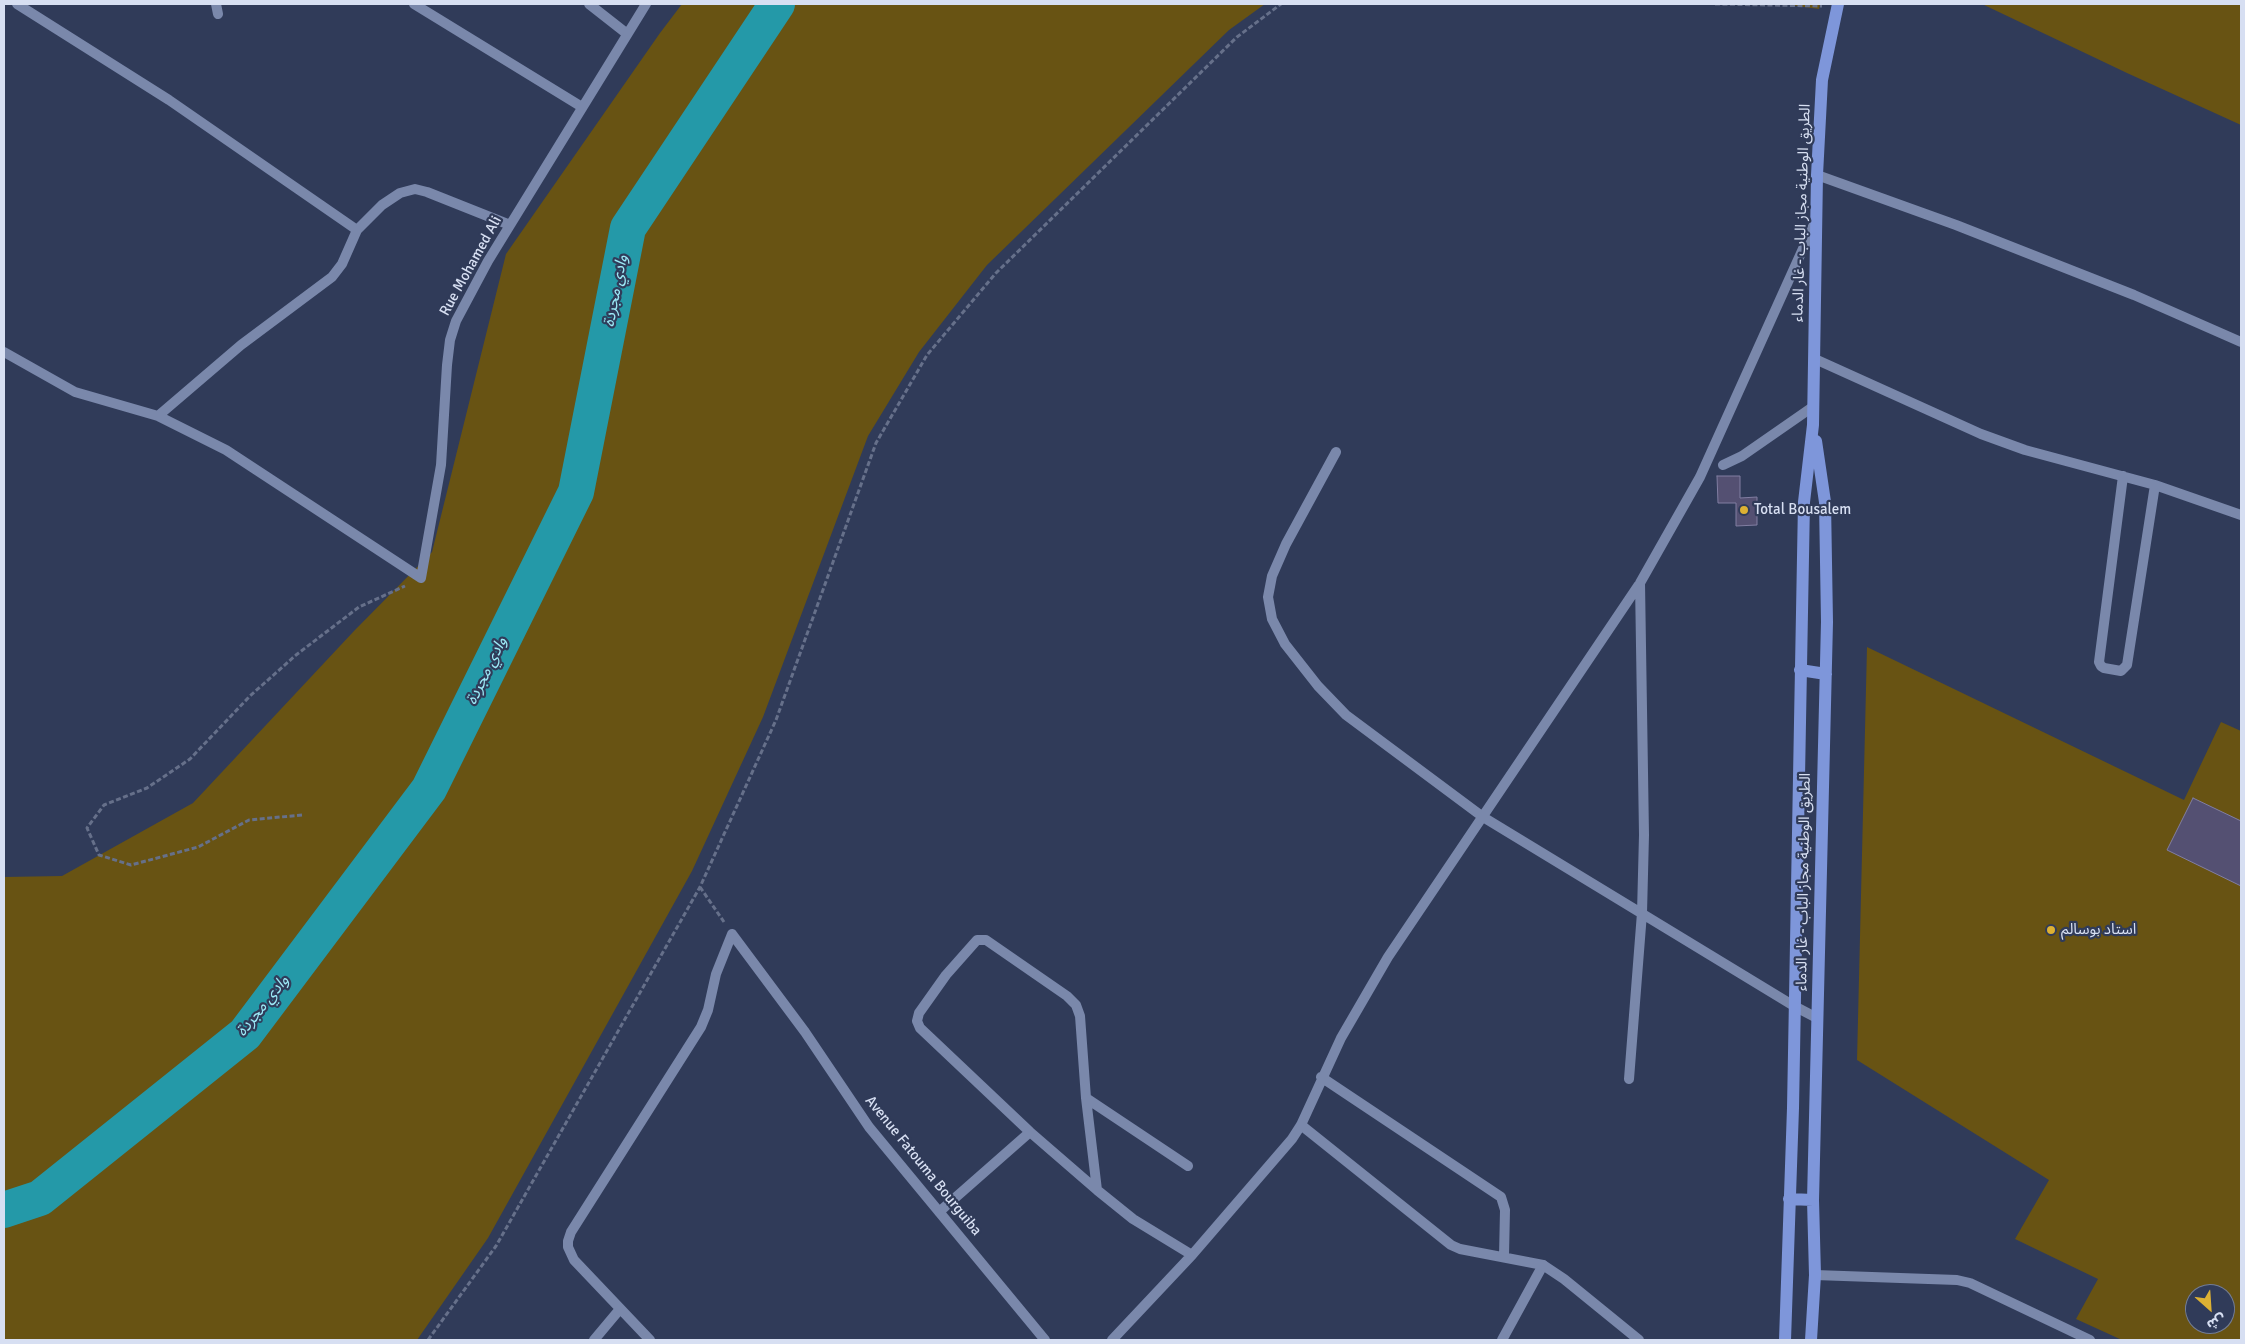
<!DOCTYPE html>
<meta charset="utf-8">
<style>
body{margin:0}
#map{position:relative;width:2245px;height:1344px;overflow:hidden;background:#303b59;font-family:Signika,"Noto Sans Arabic",sans-serif}
canvas{display:block}
.frame{position:absolute;inset:0;border:5px solid #d7dff2;pointer-events:none}
.north{position:absolute;left:2185px;top:1284px;width:50px;height:50px;box-sizing:border-box;background:#303b59;border:1px solid #737d96;border-radius:50%;rotate:154deg;font-size:14px;font-weight:700;line-height:20px;text-align:center;color:#d7dff2}
.north::after{content:'';display:block;margin:auto;width:18px;height:22px;background:#ddb133;clip-path:polygon(50% 0,100% 100%,50% 72%,0 100%)}
</style>
<div id="map">
<canvas width="2245" height="1344"></canvas>
<div class="frame"></div>
<div class="north">ش</div>
</div>
<script>
const ctx = document.querySelector('canvas').getContext('2d');
ctx.lineJoin = 'round';
function paint(path, color) {
  ctx.fillStyle = color;
  ctx.fill(path, 'evenodd');
}
function poly(rows) {
  const path = new Path2D();
  for (const r of rows) {
    path.moveTo(r[0], r[1]);
    for (let i = 2; i < r.length; i += 2) path.lineTo(r[i], r[i + 1]);
  }
  return path;
}
function strokePath(path, color, width, dash) {
  ctx.strokeStyle = color;
  ctx.lineWidth = width;
  ctx.lineCap = dash ? 'butt' : 'round';
  ctx.setLineDash(dash || []);
  ctx.stroke(path);
}
function label(font, color, halo, rows, align = 'center') {
  ctx.font = font + ' Signika,"Noto Sans Arabic",sans-serif';
  ctx.lineWidth = 4.5;
  ctx.setLineDash([]);
  ctx.textBaseline = 'middle';
  ctx.strokeStyle = halo;
  ctx.fillStyle = color;
  for (const [text, x, y, turn = 0] of rows) {
    ctx.save();
    ctx.translate(x, y);
    ctx.rotate((+turn || 0) * Math.PI / 180);
    ctx.textAlign = isNaN(turn) ? turn : align;
    if (halo) ctx.strokeText(text, 0, 0);
    ctx.fillText(text, 0, 0);
    ctx.restore();
  }
}
paint(poly([
 [682,4,1265,4,1229,30,987,265,919,352,868,436,763,717,692,871,488,1238,417,1340,4,1340,4,877,62,876,193,803,354,631,432,552,506,254,660,33],
 [1783,4,1820,4,1819,9],
 [1982,4,2241,4,2241,125,2127,73],
 [1867,647,2184,800,2221,722,2241,731,2241,1340,2122,1340,2076,1319,2098,1279,2015,1239,2049,1180,1857,1060],
 [2195,1294,2225,1294,2225,1324,2195,1324]
]), '#685313');
strokePath(poly([
 [4,1210,40,1198,245,1034,429,789,576,492,628,228,777,4]
]), '#2499a8', 36);
const building = poly([
 [1717,476,1740,476,1740,498,1757,497,1757,525,1736,526,1736,503,1718,503,1717,476],
 [2193,798,2241,821,2241,886,2167,850,2193,798]
]);
paint(building, '#545072');
strokePath(building, '#817ea2', 1);
strokePath(poly([
 [1715,4,1822,6],
 [302,815,249,820,198,847,131,865,99,855,87,828,104,805,147,788,190,759,250,696,296,655,359,607,405,586],
 [700,887,724,922],
 [428,1340,496,1246,700,887,776,720,876,443,927,355,996,273,1237,37,1281,4]
]), '#66708a', 3, [5, 2.5]);
strokePath(poly([
 [1723,465,1742,456,1814,406],
 [1502,1340,1543,1265]
]), '#7a88ab', 10);
strokePath(poly([
 [17,4,169,100,357,230],
 [216,4,218,14],
 [414,4,582,107],
 [589,4,626,33],
 [1817,175,1956,225,2134,295,2241,342],
 [4,352,75,392,158,416,226,450,421,578,441,465,447,365,450,340,456,321,488,261,646,4],
 [1815,359,1981,434,2025,450,2155,485,2241,515],
 [158,416,241,345,332,277,342,264,357,230,382,205,400,193,415,189,427,192,510,225],
 [1336,452,1286,544,1272,576,1268,597,1272,619,1285,644,1318,686,1346,715,1483,817,1794,1006,1817,1018],
 [2123,476,2099,662,2101,666,2104,668,2121,671,2127,665,2155,485],
 [732,934,805,1032,869,1127,1045,1340],
 [1321,1077,1501,1197,1505,1210,1504,1256],
 [1629,1079,1642,913,1644,835,1640,583],
 [1086,1098,1188,1166],
 [1301,1125,1451,1245,1460,1249,1543,1265,1564,1279,1639,1340],
 [1097,1190,1086,1098,1080,1016,1076,1005,1067,996,986,940,977,940,946,975,919,1013,917,1021,920,1028,1030,1132,1097,1190,1133,1219,1192,1255],
 [939,1212,1030,1132],
 [1815,1275,1957,1280,1970,1283,2090,1340],
 [594,1340,620,1309],
 [650,1340,574,1260,568,1247,568,1241,571,1232,701,1027,708,1010,716,974,732,934],
 [1112,1340,1192,1255,1292,1139,1301,1125,1341,1038,1388,957,1640,583,1700,477,1815,222]
]), '#7a88ab', 10);
strokePath(poly([
 [1800,670,1826,674],
 [1789,1199,1813,1200],
 [1785,1340,1793,1108,1804,502,1813,425,1817,175,1822,80,1838,4],
 [1811,1340,1815,1275,1813,1200,1827,622,1825,502,1816,441]
]), '#7e96da', 12);
for (const [x, y, r, color] of [
 [1744,510,5,"#ddb133"],
 [2051,930,5,"#ddb133"]
]) {
  const dot = new Path2D();
  dot.arc(x, y, r, 0, 2 * Math.PI);
  ctx.fillStyle = color;
  ctx.fill(dot);
  strokePath(dot, '#303b59', 2);
}
label('15px', '#d7dff2', '#303b59', [
 ["الطريق الوطنية مجاز الباب - غار الدماء",1802,213,-88],
 ["Rue Mohamed Ali",471,266,-61],
 ["الطريق الوطنية مجاز الباب - غار الدماء",1804,882,-89],
 ["Avenue Fatouma Bourguiba",923,1166,51]
]);
label('15px', '#d7dff2', '#303b59', [
 ["Total Bousalem",1754,510],
 ["استاد بوسالم",2061,930]
], 'left');
label('italic 16px', '#9debf8', '#303b59', [
 ["وادي مجردة",616,291,-79],
 ["وادي مجردة",487,671,-64],
 ["وادي مجردة",263,1006,-51]
]);
</script>
